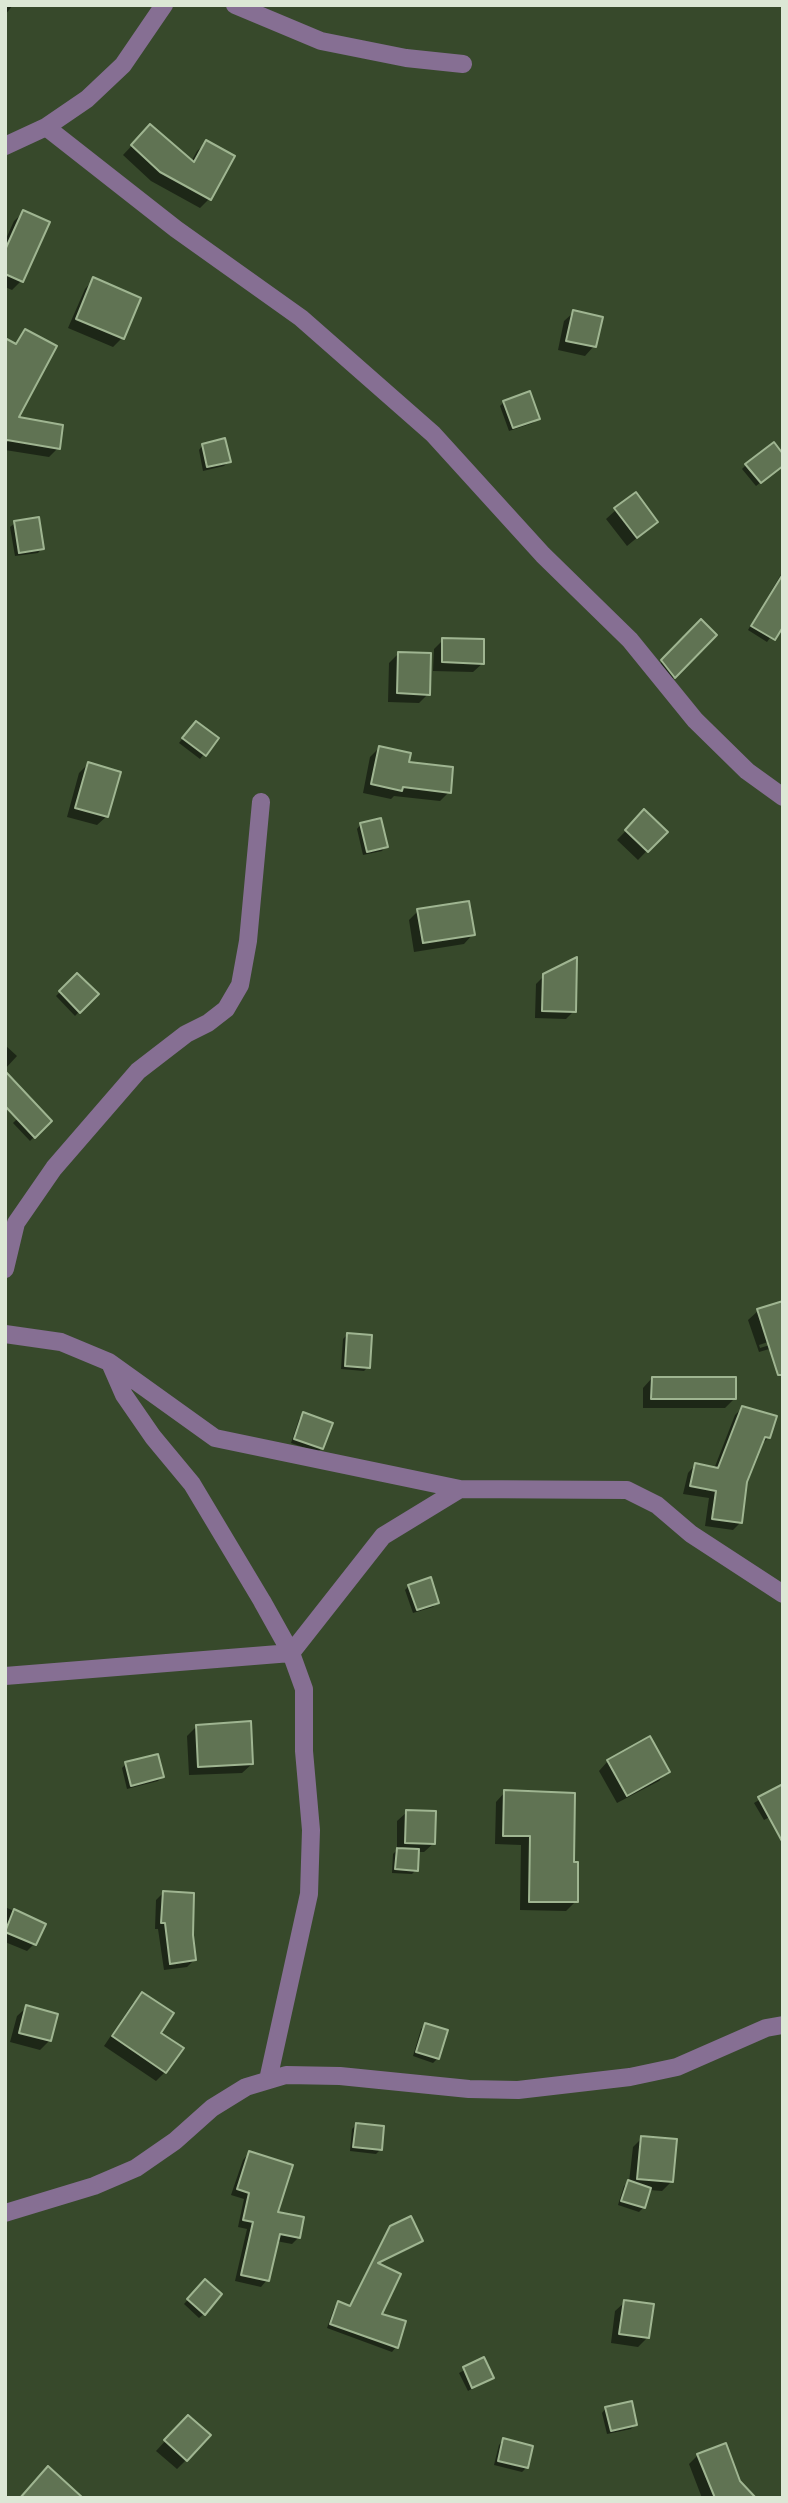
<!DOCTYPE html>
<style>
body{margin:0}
#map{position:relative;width:788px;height:2503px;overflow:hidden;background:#37492b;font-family:Karla,sans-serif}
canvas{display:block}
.frame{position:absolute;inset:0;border:7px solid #dce7d5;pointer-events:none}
</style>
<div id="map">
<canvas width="788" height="2503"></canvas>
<div class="frame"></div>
</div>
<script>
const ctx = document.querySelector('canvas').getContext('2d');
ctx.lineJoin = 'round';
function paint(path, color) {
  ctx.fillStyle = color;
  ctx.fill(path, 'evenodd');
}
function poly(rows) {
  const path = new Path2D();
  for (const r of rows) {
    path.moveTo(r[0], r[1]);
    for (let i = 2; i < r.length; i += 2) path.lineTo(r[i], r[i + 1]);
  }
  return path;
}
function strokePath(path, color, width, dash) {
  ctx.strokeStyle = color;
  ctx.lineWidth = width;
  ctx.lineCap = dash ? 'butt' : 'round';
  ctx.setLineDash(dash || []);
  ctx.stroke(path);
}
paint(poly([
 [5,5,13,5,5,15],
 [141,136,191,162,197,151,207,142,209,199,200,208,151,181,123,155],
 [24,212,21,281,12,290,5,287,5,241,14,221],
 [94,279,122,338,113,347,68,328,85,289],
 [574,312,594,346,585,356,558,350,564,321],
 [504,402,538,418,533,423,509,431,500,406],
 [5,417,58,448,49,457,5,450],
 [203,445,229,461,224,466,203,471,199,450],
 [746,465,783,465,756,486,742,469],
 [616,510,656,522,627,546,606,519],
 [15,523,42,548,38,553,15,556,10,527],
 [783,571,783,620,767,642,748,630],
 [701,622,715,635,665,686,653,671],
 [443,640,483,663,473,672,433,671,434,649],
 [398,654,428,694,419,703,388,702,389,663],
 [192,727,204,754,200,759,179,743],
 [380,747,407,764,449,792,440,801,394,796,391,799,363,793,370,757],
 [88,764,107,816,97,825,67,817,79,773],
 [644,812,665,832,638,860,617,840],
 [361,824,386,846,382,851,363,855,357,829],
 [418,911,473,934,464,944,414,952,409,920],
 [77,975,96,994,75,1016,56,996],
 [544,976,574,1011,566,1019,535,1018,536,984],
 [5,1045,17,1056,5,1069],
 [33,1103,50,1121,30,1141,13,1123],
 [758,1311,783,1337,759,1345,760,1348,783,1341,783,1345,759,1352,748,1320],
 [347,1335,368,1367,364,1371,341,1369,343,1339],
 [652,1378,734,1399,725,1408,643,1408,643,1388],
 [742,1408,768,1438,761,1445,746,1482,741,1522,733,1530,705,1526,709,1498,683,1494,688,1473,695,1465,714,1469,735,1415],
 [303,1414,322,1448,317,1452,291,1443,299,1419],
 [409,1586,437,1602,433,1607,413,1613,405,1590],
 [196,1727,252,1764,242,1773,189,1775,187,1736],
 [608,1761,668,1771,659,1781,617,1803,599,1771],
 [126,1764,162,1777,158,1781,127,1789,122,1768],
 [779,1788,783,1810,764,1820,754,1803],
 [505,1792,572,1864,576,1901,566,1911,520,1910,521,1845,495,1844,496,1802],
 [407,1812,434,1843,424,1852,417,1852,416,1870,412,1874,392,1873,393,1854,397,1850,397,1821],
 [163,1893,191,1935,194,1960,187,1967,164,1970,158,1929,155,1929,156,1900],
 [5,1907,43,1924,34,1944,27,1951,5,1942],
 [143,1994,159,2033,165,2072,156,2081,104,2046,133,2003],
 [27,2007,50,2040,40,2050,10,2042,17,2016],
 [425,2025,438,2058,433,2063,413,2056,421,2029],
 [356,2125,380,2150,376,2154,350,2151,352,2129],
 [642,2138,671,2182,662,2191,649,2190,643,2208,639,2212,618,2205,624,2186,629,2182,633,2147],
 [249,2153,276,2213,299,2237,292,2244,276,2241,267,2280,261,2287,235,2281,247,2229,238,2227,244,2199,231,2195,243,2160],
 [391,2228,421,2241,417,2245,377,2264,379,2315,404,2323,396,2347,392,2352,327,2328,334,2308,338,2303,349,2307,386,2233],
 [205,2281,204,2314,199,2318,184,2304],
 [625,2302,648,2337,638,2347,611,2343,615,2311],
 [483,2360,491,2377,468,2391,459,2373],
 [606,2408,635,2424,631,2429,607,2434,602,2413],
 [179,2426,186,2460,177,2469,156,2451],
 [503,2440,527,2467,522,2472,494,2465,499,2445],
 [698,2455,738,2482,754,2498,702,2498,689,2464]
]), '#0007');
const building = poly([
 [150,124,194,162,206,140,235,156,211,200,160,172,131,145,150,124],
 [23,210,50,222,23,282,5,274,5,250,23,210],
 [93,277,141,298,124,339,76,319,93,277],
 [573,310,603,317,596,347,566,341,573,310],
 [25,329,57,346,19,417,63,425,60,449,7,440,5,442,5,338,16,344,25,329],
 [530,391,540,419,513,428,503,401,530,391],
 [225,438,231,462,207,467,202,444,225,438],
 [774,442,783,454,783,466,761,483,745,464,774,442],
 [636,492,658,522,637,538,614,508,636,492],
 [39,517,44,549,19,553,14,521,39,517],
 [783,574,783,627,775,640,751,626,783,574],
 [701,619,717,635,675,678,661,660,701,619],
 [442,638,484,639,484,664,442,662,442,638],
 [398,652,431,653,430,695,397,693,398,652],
 [196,721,219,738,206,756,182,738,196,721],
 [379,746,411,753,409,762,453,767,451,793,403,787,402,791,371,784,379,746],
 [88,762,121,772,108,817,75,808,88,762],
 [644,809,668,832,648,852,625,830,644,809],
 [381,818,388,847,367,852,360,823,381,818],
 [469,901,475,935,423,943,417,909,469,901],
 [577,957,576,1012,542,1011,543,974,577,957],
 [77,973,99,994,80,1013,59,991,77,973],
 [5,1071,52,1121,35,1138,5,1106,5,1071],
 [783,1301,783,1375,778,1375,757,1309,783,1301],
 [347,1333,372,1335,370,1368,345,1366,347,1333],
 [652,1377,736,1377,736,1399,651,1399,652,1377],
 [742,1406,777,1416,770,1438,765,1437,747,1482,742,1523,712,1519,716,1491,690,1486,695,1463,718,1468,742,1406],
 [303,1412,333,1423,323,1449,294,1439,303,1412],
 [431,1577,439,1603,417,1610,408,1585,431,1577],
 [251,1721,253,1764,198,1767,196,1725,251,1721],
 [650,1736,670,1772,627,1796,607,1760,650,1736],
 [158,1754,164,1777,131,1786,125,1762,158,1754],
 [783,1784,783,1843,758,1797,783,1784],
 [504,1790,575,1793,574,1862,578,1862,578,1902,529,1902,530,1836,503,1836,504,1790],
 [406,1810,436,1811,435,1844,405,1843,406,1810],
 [397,1848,419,1849,418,1871,395,1869,397,1848],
 [163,1891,194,1893,193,1935,196,1960,170,1964,165,1923,161,1923,163,1891],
 [14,1909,46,1924,36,1945,5,1932,14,1909],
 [142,1992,174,2013,161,2033,184,2048,166,2073,112,2036,142,1992],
 [26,2005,58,2014,51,2041,19,2033,26,2005],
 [425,2023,448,2030,439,2059,416,2052,425,2023],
 [356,2123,384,2126,382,2150,353,2147,356,2123],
 [641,2136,677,2139,673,2182,637,2179,641,2136],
 [249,2151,293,2165,278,2212,304,2217,300,2238,280,2234,269,2281,241,2275,253,2222,243,2220,249,2193,237,2189,249,2151],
 [628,2180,651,2188,645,2208,621,2201,628,2180],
 [411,2216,423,2241,378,2263,401,2274,382,2314,406,2321,398,2348,330,2324,338,2301,350,2306,390,2226,411,2216],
 [205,2279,222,2294,205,2315,187,2299,205,2279],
 [624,2300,654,2304,649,2338,619,2334,624,2300],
 [484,2357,494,2378,472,2388,463,2367,484,2357],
 [632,2401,637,2425,611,2431,605,2407,632,2401],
 [188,2415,211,2435,187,2461,164,2440,188,2415],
 [503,2438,533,2446,528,2468,498,2461,503,2438],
 [726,2443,740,2481,756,2498,715,2498,697,2454,726,2443],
 [48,2466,83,2498,20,2498,48,2466]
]);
paint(building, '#607353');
strokePath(building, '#9fb591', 2);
strokePath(poly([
 [235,5,321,41,406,58,463,64],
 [46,127,176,229,301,318,433,434,543,555,630,640,695,720,747,771,783,797],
 [5,146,46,127,87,99,123,65,164,5],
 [5,1269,16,1223,54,1168,138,1071,186,1034,208,1023,226,1009,240,985,248,941,261,802],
 [5,1334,61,1342,109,1362,215,1438,460,1489,627,1490,657,1505,691,1534,783,1594],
 [110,1363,124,1395,153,1437,192,1484,262,1601,291,1653,304,1689,304,1751,311,1830,309,1894,268,2080],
 [5,1676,291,1653,383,1536,460,1489],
 [5,2213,94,2186,136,2168,175,2141,212,2108,246,2087,286,2075,340,2076,469,2089,518,2090,630,2077,677,2067,766,2028,783,2025]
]), '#866f93', 18);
</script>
